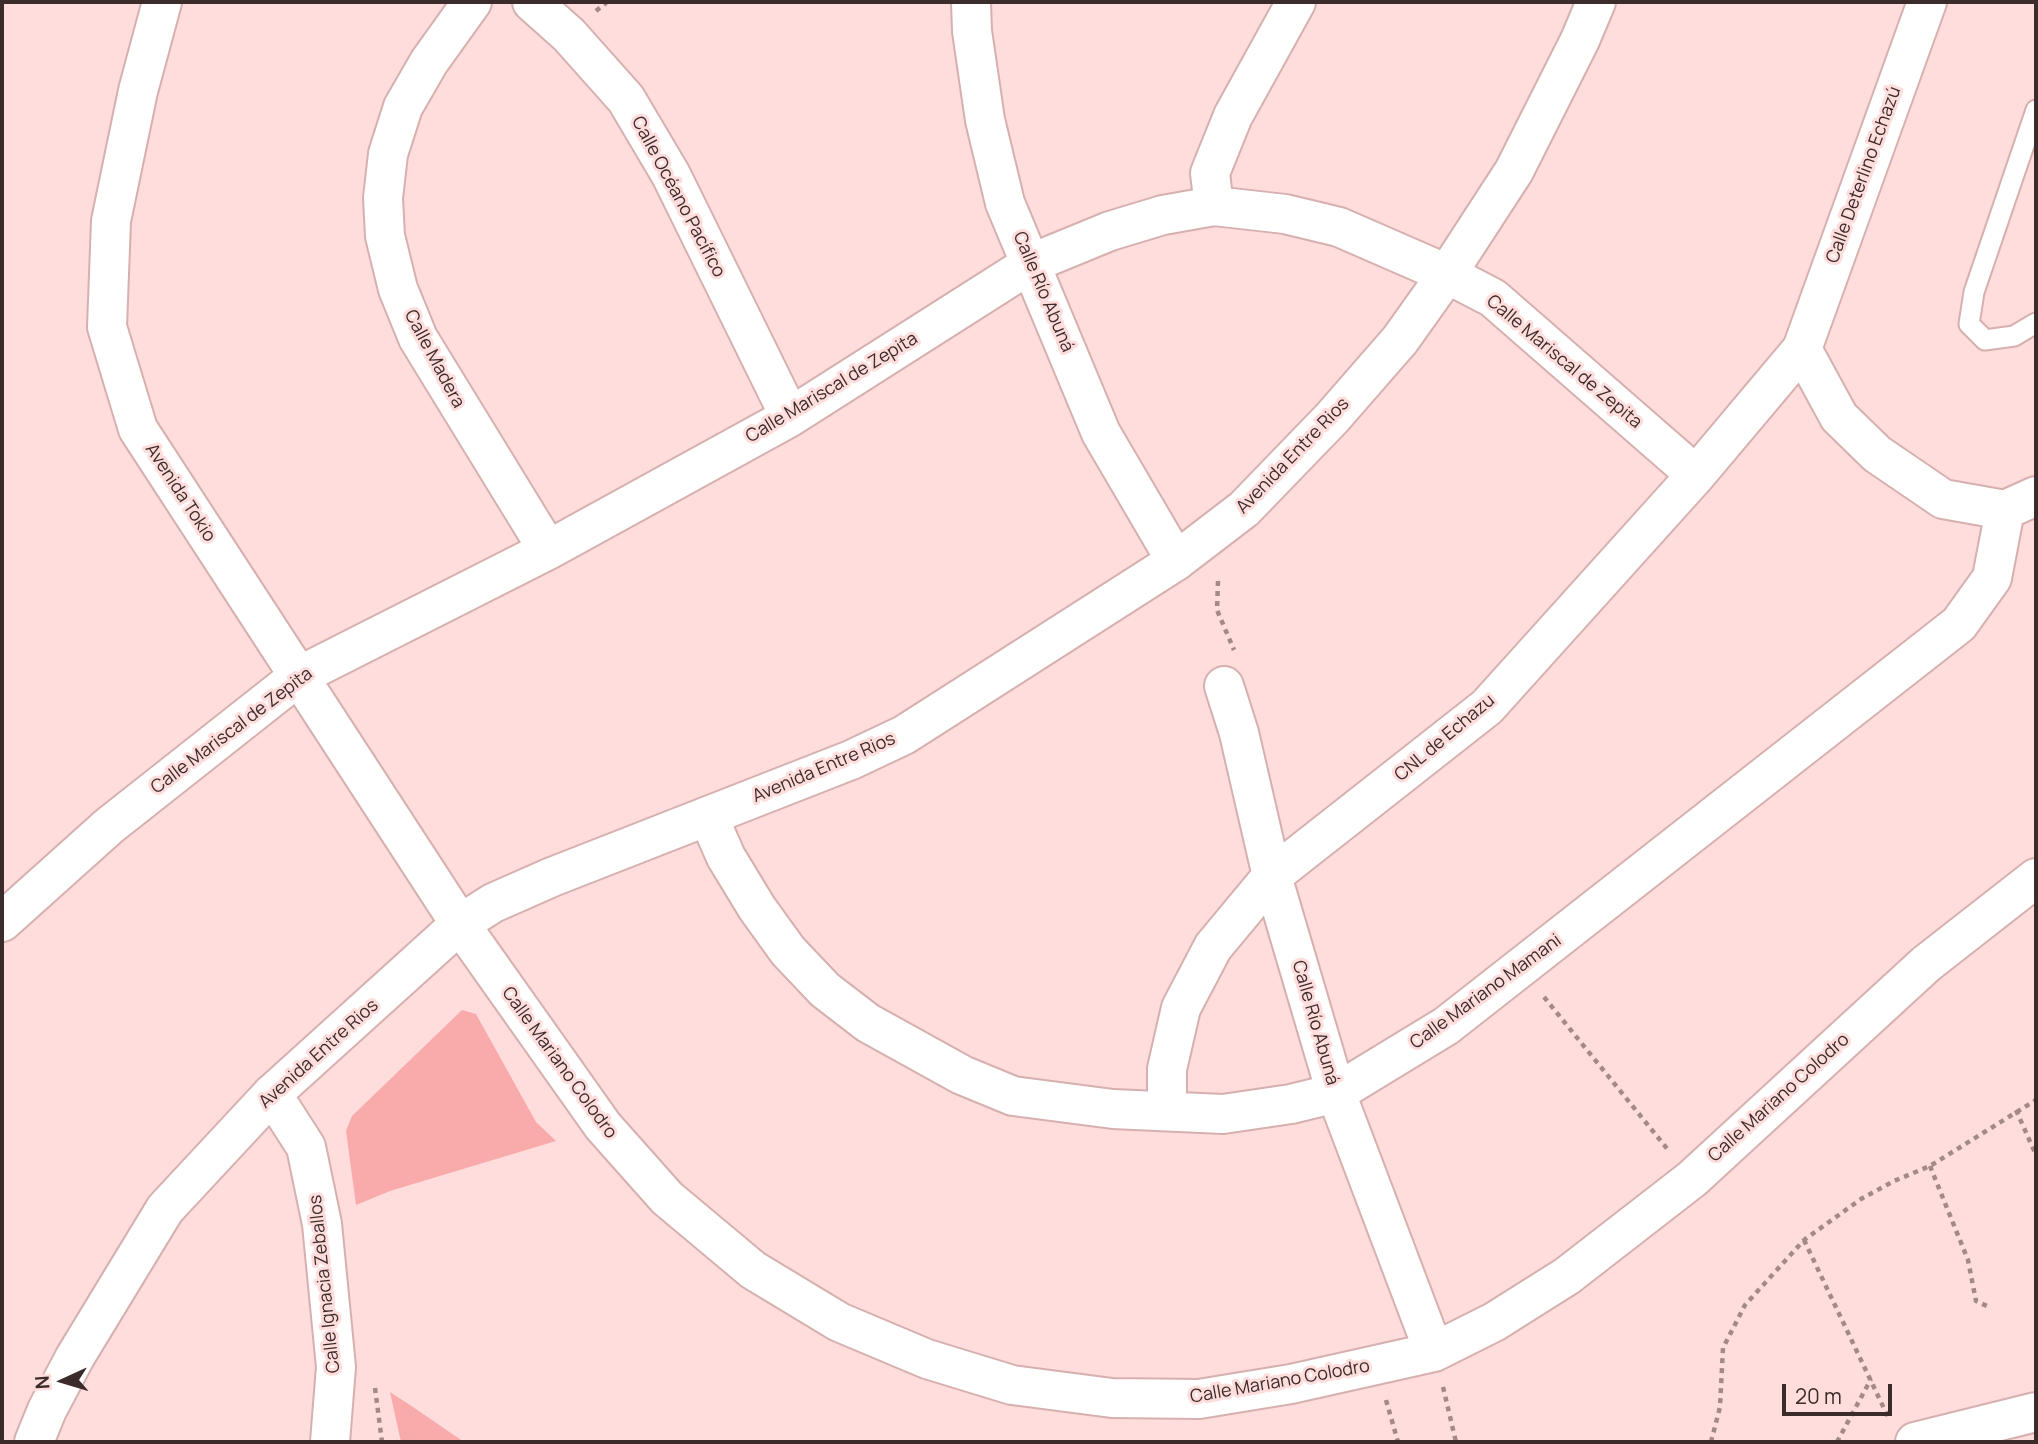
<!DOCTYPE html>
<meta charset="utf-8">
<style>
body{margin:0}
#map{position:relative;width:2038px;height:1444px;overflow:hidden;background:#fedddc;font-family:Manrope,sans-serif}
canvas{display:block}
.frame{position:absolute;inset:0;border:4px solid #3b2c2b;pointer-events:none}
.north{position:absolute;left:28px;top:1346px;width:70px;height:70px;-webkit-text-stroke:5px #fedddc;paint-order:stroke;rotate:266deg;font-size:19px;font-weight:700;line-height:28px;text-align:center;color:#3b2c2b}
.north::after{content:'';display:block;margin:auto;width:24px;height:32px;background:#3b2c2b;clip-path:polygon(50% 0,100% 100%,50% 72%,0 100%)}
.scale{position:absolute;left:1782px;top:1384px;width:110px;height:32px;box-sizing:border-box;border:4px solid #3b2c2b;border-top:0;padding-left:9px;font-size:21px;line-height:24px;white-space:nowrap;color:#3b2c2b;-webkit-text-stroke:5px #fedddc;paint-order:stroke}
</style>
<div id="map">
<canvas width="2038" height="1444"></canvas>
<div class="frame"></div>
<div class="north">N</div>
<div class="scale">20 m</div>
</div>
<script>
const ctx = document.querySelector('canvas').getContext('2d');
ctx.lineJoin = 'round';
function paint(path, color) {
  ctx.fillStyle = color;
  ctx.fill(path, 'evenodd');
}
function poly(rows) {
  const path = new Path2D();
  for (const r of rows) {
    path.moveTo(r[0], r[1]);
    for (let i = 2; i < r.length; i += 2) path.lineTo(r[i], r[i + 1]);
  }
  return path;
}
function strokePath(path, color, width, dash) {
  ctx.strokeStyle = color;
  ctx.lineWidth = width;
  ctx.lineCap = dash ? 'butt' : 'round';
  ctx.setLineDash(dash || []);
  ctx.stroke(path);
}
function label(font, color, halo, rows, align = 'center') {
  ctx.font = font + ' Manrope,sans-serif';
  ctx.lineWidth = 6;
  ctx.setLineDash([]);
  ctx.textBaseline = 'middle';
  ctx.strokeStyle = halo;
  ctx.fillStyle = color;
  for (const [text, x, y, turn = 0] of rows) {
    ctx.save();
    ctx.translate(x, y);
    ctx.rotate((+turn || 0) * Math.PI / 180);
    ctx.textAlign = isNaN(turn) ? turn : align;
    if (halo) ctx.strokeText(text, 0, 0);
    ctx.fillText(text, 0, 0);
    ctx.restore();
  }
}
paint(poly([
 [462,1010,476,1014,536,1122,556,1141,390,1191,356,1205,346,1131,352,1116],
 [390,1392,413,1407,464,1442,401,1442]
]), '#f8abaa');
const service = poly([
 [2036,110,1974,292,1969,324,1985,340,2014,336,2036,323]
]);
const minor = poly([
 [162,2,138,91,111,221,107,327,138,429,460,924,603,1126,667,1198,753,1270,839,1322,927,1359,1012,1385,1112,1398,1199,1399,1291,1384,1434,1352,1494,1322,1567,1276,1692,1179,1926,964,2036,878],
 [472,2,429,62,403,107,388,154,383,198,385,236,398,289,418,338,548,550],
 [532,2,569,35,626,99,671,175,790,417],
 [971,2,972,31,985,120,1005,203,1101,433,1176,561],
 [1214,206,1210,173,1233,116,1296,2],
 [1802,349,1839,417,1877,454,1943,499,2005,510,2036,496],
 [1224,686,1239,733,1272,876,1336,1093,1434,1352],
 [708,816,726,857,757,908,788,951,825,990,868,1023,962,1075,1013,1096,1113,1109,1223,1114,1291,1104,1336,1093,1446,1026,1959,624,1992,578,2005,510],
 [2,922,109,826,299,676,548,550,790,417,1032,263,1110,231,1163,215,1214,206,1285,214,1339,227,1447,274,1493,298,1696,475],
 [272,1094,306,1147,322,1224,336,1367,330,1442],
 [1167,1110,1167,1069,1181,1008,1213,947,1272,876,1487,707,1696,475,1802,349,1927,2],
 [1915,1442,2036,1412]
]);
const secondary = poly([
 [34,1442,47,1410,75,1357,165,1209,272,1094,460,924,493,903,552,877,851,760,904,735,1176,561,1244,509,1332,418,1400,340,1447,274,1514,171,1580,40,1596,2]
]);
strokePath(service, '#d6b0af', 23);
strokePath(minor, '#d6b0af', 42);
strokePath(secondary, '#d6b0af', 42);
strokePath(poly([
 [596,11,607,2],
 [1218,581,1217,610,1234,650],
 [1544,997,1669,1151],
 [2016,1110,2036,1155],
 [1930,1166,1968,1260,1976,1301,1987,1306],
 [1804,1240,1889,1419],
 [1443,1387,1456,1442],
 [375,1388,382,1442],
 [1386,1400,1398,1442],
 [1711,1442,1720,1407,1723,1348,1745,1305,1804,1240,1861,1199,1894,1181,1930,1166,2036,1100],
 [1837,1442,1871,1379]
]), '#a38a89', 4.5, [5, 5]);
strokePath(service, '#fff', 19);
strokePath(minor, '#fff', 38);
strokePath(secondary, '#fff', 38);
label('18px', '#3b2c2b', '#fedddc', [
 ["Calle Deterlino Echazú",1864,175,-70],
 ["Calle Océano Pacífico",678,197,62],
 ["Calle Río Abuná",1043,292,67],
 ["Calle Madera",434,359,62],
 ["Calle Mariscal de Zepita",1564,362,40],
 ["Calle Mariscal de Zepita",832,388,-31],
 ["Avenida Entre Rios",1293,456,-46],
 ["Avenida Tokio",180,493,57],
 ["Calle Mariscal de Zepita",232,731,-37],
 ["CNL de Echazu",1445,738,-40],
 ["Avenida Entre Rios",824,768,-23],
 ["Calle Mariano Mamani",1486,992,-36],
 ["Calle Río Abuná",1315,1023,74],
 ["Avenida Entre Rios",319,1054,-42],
 ["Calle Mariano Colodro",559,1063,54],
 ["Calle Mariano Colodro",1779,1098,-42],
 ["Calle Ignacia Zeballos",325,1284,-96],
 ["Calle Mariano Colodro",1280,1382,-10]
]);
</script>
